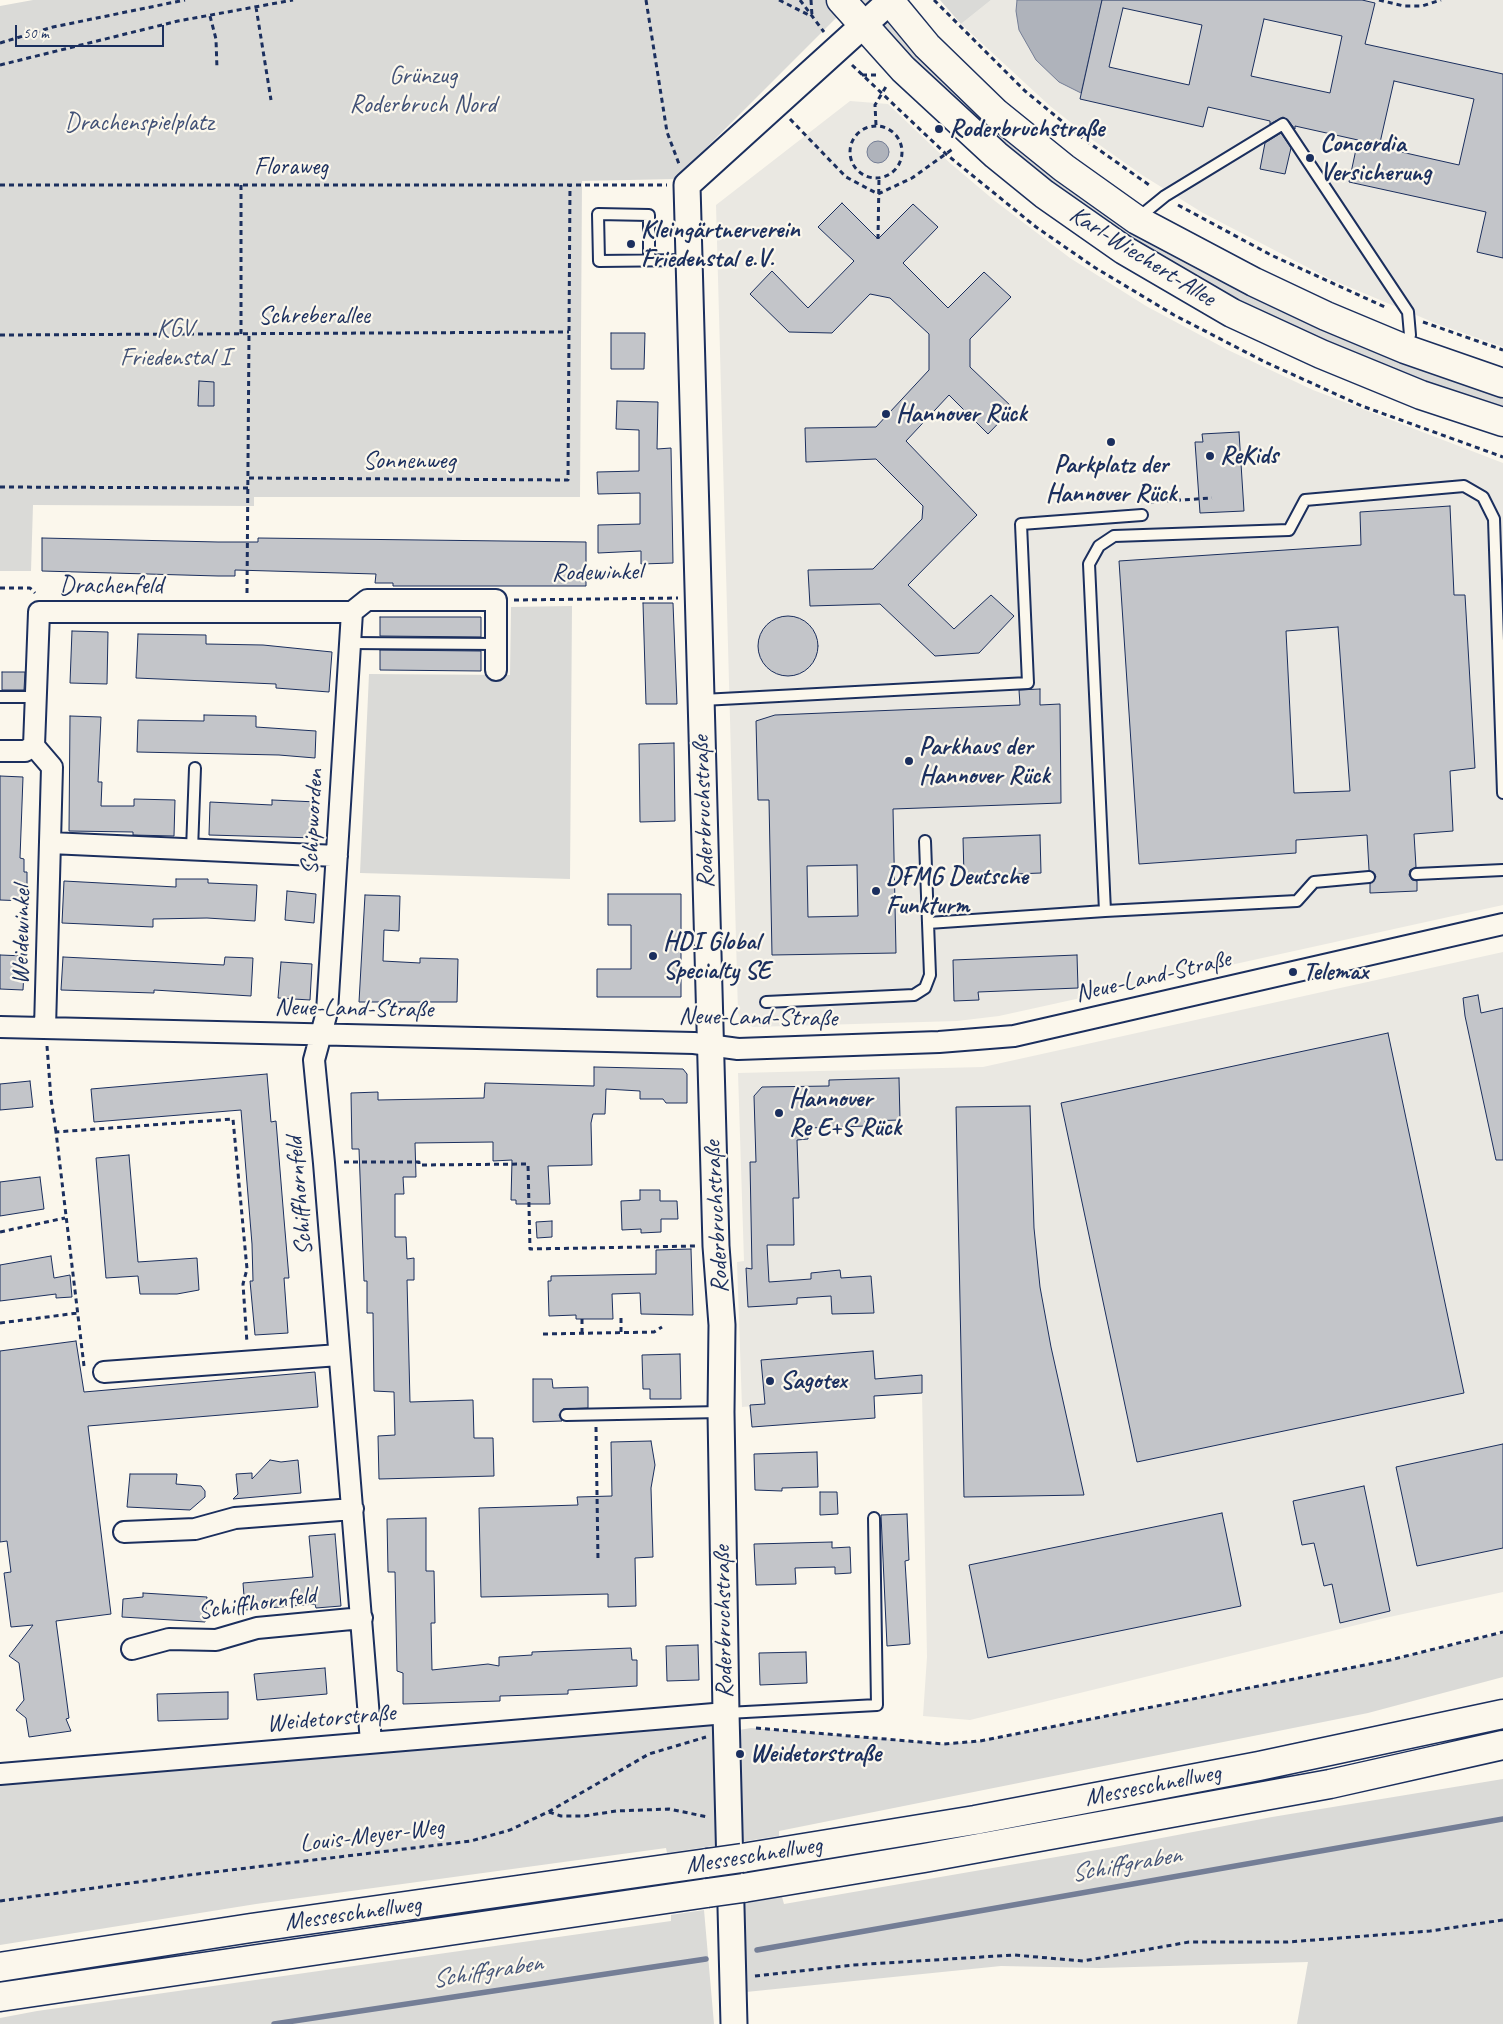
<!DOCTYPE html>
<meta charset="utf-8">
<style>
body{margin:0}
#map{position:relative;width:1503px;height:2024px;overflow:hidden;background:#fbf7ec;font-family:Caveat,sans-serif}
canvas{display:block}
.scale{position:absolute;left:15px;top:25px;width:149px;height:22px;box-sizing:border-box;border:2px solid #1b2f5e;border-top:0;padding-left:6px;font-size:15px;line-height:18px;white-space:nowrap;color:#1b2f5e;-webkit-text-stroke:4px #fbf7ec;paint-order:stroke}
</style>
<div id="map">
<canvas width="1503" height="2024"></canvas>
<div class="scale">50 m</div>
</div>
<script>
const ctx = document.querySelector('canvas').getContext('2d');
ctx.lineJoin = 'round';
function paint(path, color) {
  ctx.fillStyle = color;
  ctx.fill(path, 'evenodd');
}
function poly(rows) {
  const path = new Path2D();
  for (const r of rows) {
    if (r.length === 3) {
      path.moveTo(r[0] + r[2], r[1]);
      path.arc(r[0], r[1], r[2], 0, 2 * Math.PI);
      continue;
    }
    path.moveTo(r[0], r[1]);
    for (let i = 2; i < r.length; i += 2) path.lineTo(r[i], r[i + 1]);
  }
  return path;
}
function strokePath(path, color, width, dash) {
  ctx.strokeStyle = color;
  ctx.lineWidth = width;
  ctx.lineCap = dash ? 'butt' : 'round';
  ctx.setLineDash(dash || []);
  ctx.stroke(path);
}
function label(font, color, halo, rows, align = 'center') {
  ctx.font = font + ' Caveat,sans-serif';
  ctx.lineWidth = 4.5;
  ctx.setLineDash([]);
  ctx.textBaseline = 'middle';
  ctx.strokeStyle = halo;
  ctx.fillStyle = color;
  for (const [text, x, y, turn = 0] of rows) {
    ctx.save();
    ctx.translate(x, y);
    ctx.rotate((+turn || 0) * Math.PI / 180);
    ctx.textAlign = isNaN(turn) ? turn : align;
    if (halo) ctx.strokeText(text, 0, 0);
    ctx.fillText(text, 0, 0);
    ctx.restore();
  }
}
paint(poly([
 [991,0,1503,0,1503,347,1435,323,1330,279,1203,213,1142,175,1094,141,1050,106,961,24],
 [850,101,888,104,950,163,995,201,1070,258,1146,306,1228,350,1313,390,1503,463,1503,905,999,1016,957,1021,753,1027,742,1022,738,1013,716,205],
 [1503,952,1503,1592,1385,1618,970,1720,923,1716,927,1657,922,1393,742,1407,737,1262,744,1261,738,1073,983,1067]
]), '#eae8e2');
paint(poly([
 [33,0,889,0,927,46,1137,220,1503,383,1503,422,1124,250,847,7,675,179,582,181,580,497,254,497,254,506,33,505,31,571,0,571,0,6],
 [940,0,991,0,961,24],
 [572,606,570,879,360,873,369,674,510,675,511,607],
 [1503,1633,1503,1677,1368,1713,779,1831,779,1836,667,1853,666,1848,256,1904,0,1945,0,1774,726,1713,727,1732,751,1728,944,1744,980,1741,1390,1660],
 [1503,1779,1503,2024,1297,2024,1308,1962,1099,1968,1001,1966,746,1992,741,1904,782,1897,784,1904,1114,1847,1272,1817],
 [704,1910,714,2024,0,2024,0,2018,37,2011,671,1921,671,1915]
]), '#dadad7');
const water = poly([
 [1017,0,1102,0,1081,93,1059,82,1036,60,1019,30,1016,11,1017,0],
 [878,152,11]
]);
paint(water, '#afb3bb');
strokePath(water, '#747e96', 1);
strokePath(poly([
 [757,1950,1503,1819],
 [274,2024,706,1959]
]), '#747e96', 5.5);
const building = poly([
 [1102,0,1362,0,1375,3,1365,44,1503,74,1503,258,1477,252,1486,212,1349,182,1358,140,1295,126,1295,129,1288,120,1283,117,1270,124,1270,121,1208,107,1203,127,1080,99,1102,0],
 [1123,8,1202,25,1189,85,1109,67,1123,8],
 [1264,19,1342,36,1330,93,1251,76,1264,19],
 [1394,81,1474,99,1459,165,1379,147,1394,81],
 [1281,133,1291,148,1285,174,1260,169,1265,143,1281,133],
 [842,203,878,239,913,204,938,227,903,263,948,308,984,272,1011,297,970,339,970,367,1013,408,988,434,949,395,906,441,977,515,908,585,954,629,991,595,1014,616,979,653,935,656,880,604,810,606,808,570,873,569,922,519,923,506,876,459,806,462,805,428,876,427,929,370,929,334,890,298,870,294,832,333,789,332,750,294,772,271,808,308,854,261,818,227,842,203],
 [611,333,645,333,644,369,611,369,611,333],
 [199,381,214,382,214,406,198,406,199,381],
 [617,401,658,402,657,449,671,448,673,563,641,564,641,551,598,553,598,525,640,524,640,493,598,494,597,472,639,471,639,430,616,429,617,401],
 [1239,432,1244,511,1200,513,1195,442,1203,442,1202,434,1239,432],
 [1450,506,1454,595,1465,595,1475,768,1450,771,1453,831,1414,834,1416,867,1410,870,1409,875,1412,880,1417,881,1417,891,1370,893,1370,884,1376,877,1374,873,1369,870,1367,835,1296,840,1296,853,1139,864,1119,561,1361,545,1360,512,1450,506],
 [1338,627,1350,791,1294,793,1286,631,1338,627],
 [42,538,218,542,258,542,258,538,586,542,586,586,393,586,393,583,375,583,376,574,235,570,235,576,218,576,42,571,42,538],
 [643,603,673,603,677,704,646,704,643,603],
 [788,646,30],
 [380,617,481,617,481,637,380,636,380,617],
 [72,631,108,632,107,684,70,683,72,631],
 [138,634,206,635,206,644,263,645,332,652,329,692,276,688,276,684,136,678,138,634],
 [380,650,481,651,481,671,380,670,380,650],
 [2,672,25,672,24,690,2,690,2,672],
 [1040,689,1040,705,1060,704,1061,803,893,809,896,953,772,955,769,800,758,800,756,721,775,715,1020,705,1019,690,1040,689],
 [857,865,858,916,808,917,807,866,857,865],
 [204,715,256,716,256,727,316,731,315,758,279,755,137,752,138,720,204,721,204,715],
 [70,716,101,717,98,782,102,782,101,806,134,806,134,799,175,800,174,836,133,835,133,832,69,831,70,716],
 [674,743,675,821,640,822,639,744,674,743],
 [0,776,23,777,20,858,24,859,24,872,27,872,27,901,0,900,0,776],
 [272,800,317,802,316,838,209,835,210,802,272,805,272,800],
 [1040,835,1041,873,964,876,963,838,1040,835],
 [176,879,208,879,208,883,257,885,255,921,207,918,153,919,153,927,62,923,64,881,176,887,176,879],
 [287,891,316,894,314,923,285,920,287,891],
 [608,894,681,894,681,997,597,997,597,969,631,969,631,925,608,925,608,894],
 [365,895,400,896,399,931,384,930,383,961,420,963,420,958,458,959,457,1002,359,1002,365,895],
 [0,955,25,956,23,990,0,989,0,955],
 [1077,955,1078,988,978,992,979,1000,954,1001,953,960,1077,955],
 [63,957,224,965,225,957,253,958,251,996,154,990,154,993,61,990,63,957],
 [281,962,312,964,310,1000,278,998,281,962],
 [1478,995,1481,1013,1503,1008,1503,1160,1496,1160,1465,1016,1463,998,1478,995],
 [1388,1033,1464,1393,1137,1462,1061,1103,1388,1033],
 [594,1067,683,1069,687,1074,687,1103,666,1103,663,1099,640,1099,640,1091,606,1089,605,1114,593,1114,591,1123,592,1165,548,1166,550,1204,516,1204,516,1200,511,1200,512,1160,493,1161,493,1142,415,1143,416,1177,403,1177,404,1194,395,1194,395,1237,406,1237,407,1259,414,1258,414,1280,407,1280,410,1402,473,1400,474,1438,493,1438,494,1476,379,1479,378,1436,395,1435,394,1392,374,1391,373,1313,367,1313,367,1281,364,1281,359,1149,352,1149,351,1093,378,1092,378,1100,484,1098,485,1083,594,1086,594,1067],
 [267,1074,271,1122,276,1121,284,1219,289,1278,284,1278,288,1333,255,1335,250,1281,253,1281,252,1244,241,1110,94,1122,91,1089,267,1074],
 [899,1078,900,1120,865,1121,866,1126,808,1128,808,1139,797,1140,799,1198,793,1198,794,1245,767,1245,769,1282,811,1279,811,1273,840,1270,841,1278,871,1276,874,1313,832,1314,831,1296,797,1298,797,1304,748,1307,746,1268,752,1269,750,1162,756,1162,754,1096,762,1087,829,1086,829,1080,899,1078],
 [30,1081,33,1107,0,1110,0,1084,30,1081],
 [1030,1106,1034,1228,1040,1287,1051,1347,1084,1495,964,1497,956,1107,1030,1106],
 [129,1155,138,1262,197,1258,199,1290,177,1294,140,1294,138,1276,106,1278,96,1158,129,1155],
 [40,1177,44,1209,0,1216,0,1182,40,1177],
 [640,1190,660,1190,660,1201,677,1201,678,1219,661,1219,661,1232,641,1233,641,1229,622,1230,621,1201,640,1200,640,1190],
 [552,1221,552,1237,537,1238,536,1222,552,1221],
 [691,1249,693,1315,641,1314,640,1293,612,1294,613,1319,576,1319,576,1315,549,1316,548,1281,551,1281,551,1276,656,1274,656,1250,691,1249],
 [51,1256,54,1278,70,1275,72,1297,56,1298,56,1294,0,1301,0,1265,51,1256],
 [76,1341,84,1392,315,1372,318,1407,88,1426,111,1614,56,1621,69,1718,66,1719,71,1731,29,1737,26,1718,16,1710,24,1700,19,1663,9,1656,33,1625,11,1627,4,1573,11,1572,7,1541,0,1542,0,1351,76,1341],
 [873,1351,875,1379,922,1375,922,1393,874,1396,875,1418,752,1427,750,1405,765,1404,761,1360,873,1351],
 [680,1354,681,1399,650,1399,650,1389,643,1389,642,1355,680,1354],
 [533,1379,552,1379,553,1388,588,1387,588,1408,563,1409,559,1415,562,1421,533,1422,533,1379],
 [651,1441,655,1465,651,1488,653,1557,635,1558,636,1606,608,1607,608,1594,481,1597,479,1508,578,1505,577,1497,612,1496,611,1442,651,1441],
 [1503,1444,1503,1548,1417,1566,1396,1467,1503,1444],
 [817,1452,818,1487,782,1488,782,1491,755,1490,754,1454,817,1452],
 [270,1460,281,1462,298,1460,301,1493,233,1499,238,1494,236,1474,252,1473,252,1479,270,1460],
 [130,1474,177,1474,176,1484,201,1486,205,1491,205,1497,190,1510,127,1507,130,1474],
 [1364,1486,1390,1611,1340,1623,1332,1584,1324,1586,1314,1543,1302,1545,1293,1501,1364,1486],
 [820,1492,837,1492,838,1514,820,1515,820,1492],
 [1222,1513,1241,1606,988,1658,969,1565,1222,1513],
 [907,1514,909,1560,905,1561,910,1644,887,1646,881,1515,907,1514],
 [426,1518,426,1571,434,1571,435,1623,431,1623,432,1670,488,1664,499,1666,499,1657,532,1655,532,1652,631,1648,632,1660,637,1660,637,1686,568,1690,568,1694,500,1696,500,1701,403,1704,403,1673,397,1671,395,1572,388,1572,387,1519,426,1518],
 [335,1534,341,1606,316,1608,315,1604,245,1610,243,1583,313,1577,309,1536,335,1534],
 [832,1542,832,1548,850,1547,851,1573,835,1574,835,1567,795,1568,796,1584,756,1585,754,1544,832,1542],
 [143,1593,207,1597,205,1622,122,1617,123,1599,143,1597,143,1593],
 [698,1645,699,1680,667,1681,666,1646,698,1645],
 [806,1652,807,1683,760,1685,759,1653,806,1652],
 [325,1668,327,1694,257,1700,254,1674,325,1668],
 [228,1692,228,1719,158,1721,157,1694,228,1692]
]);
paint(building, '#c3c5c9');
strokePath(building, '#1b2f5e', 1);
const service = poly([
 [1138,218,1165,196,1283,124,1408,312,1410,335,1405,348],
 [649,260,649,215,598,214,599,261,688,260],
 [350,643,496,644],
 [0,697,36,697],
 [702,700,1028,683,1021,524,1142,515],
 [925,841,928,923],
 [192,850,195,768],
 [1416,874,1503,870],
 [1105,911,1297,901,1314,882,1369,877],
 [766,1002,914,995,925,988,930,975,928,923,1105,911,1089,564,1099,546,1114,536,1289,530,1305,500,1464,486,1483,497,1494,519,1503,793],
 [566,1415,721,1412],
 [727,1713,877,1705,874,1518]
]);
const minor = poly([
 [352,612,327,1012,314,1060,324,1163,371,1742],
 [352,612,367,600,496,600,496,670],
 [34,746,52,767,45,1028],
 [0,751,25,751,34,746,39,612,352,612],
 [50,843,337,856],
 [0,1027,694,1043,738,1049,939,1042,1014,1036,1503,924],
 [104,1372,339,1355],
 [124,1532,195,1529,235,1518,353,1509],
 [132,1649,169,1639,216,1640,257,1628,362,1618],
 [0,1774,726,1713]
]);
const tertiary = poly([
 [734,2024,726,1713,721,1412,722,1325,716,1246,687,185,890,1]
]);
const secondary = poly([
 [841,0,903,69,996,155,1044,194,1124,250,1232,313,1321,354,1421,395,1503,422],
 [889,0,927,46,996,113,1064,168,1137,220,1254,282,1326,316,1405,349,1503,383]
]);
const trunk = poly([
 [742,1858,975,1820,1259,1766,1503,1714],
 [743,1888,924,1858,1330,1784,1503,1745],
 [0,1967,251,1928,707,1863],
 [0,1997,707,1893]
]);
strokePath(service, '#1b2f5e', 14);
strokePath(minor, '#1b2f5e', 24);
strokePath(tertiary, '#1b2f5e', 29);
strokePath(secondary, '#1b2f5e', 31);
strokePath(trunk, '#1b2f5e', 31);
strokePath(poly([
 [646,0,667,132,679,164],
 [779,0,811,16],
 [800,0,824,32],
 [811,0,812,16],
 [934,0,1025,91,1085,140,1152,187],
 [1379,0,1404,6,1422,6,1441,0],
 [256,7,271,100],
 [210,16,216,39,217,69],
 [0,43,53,27,185,0],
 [0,65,178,21,293,0],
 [852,65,946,154,1036,227,1094,267,1174,315,1263,361,1362,406,1503,457],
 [862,75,876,75],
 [790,119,846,177,878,194,912,178,954,148],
 [876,125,875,105,887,85],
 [876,152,26],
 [0,185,667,185],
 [241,185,241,334],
 [1178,205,1271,255,1387,308],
 [878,239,879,178],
 [1423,322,1503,350],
 [0,335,569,332],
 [249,478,568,480,570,185],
 [0,487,249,488],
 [1149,502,1212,498],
 [0,588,30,588,35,593],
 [247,593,249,334],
 [514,600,678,598],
 [47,1046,51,1099,56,1132],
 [344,1162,419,1162,419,1165,528,1164,530,1249,696,1246],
 [0,1232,65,1218],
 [621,1318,621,1332],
 [582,1319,582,1333],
 [0,1323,78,1313],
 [543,1334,654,1332,662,1327],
 [84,1366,56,1132,233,1119,247,1269,243,1284,247,1343],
 [596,1427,598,1560],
 [756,1728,944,1744,980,1741,1390,1660,1503,1632],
 [549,1812,561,1816,584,1816,616,1811,669,1809,708,1817],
 [0,1901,189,1875,471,1841,510,1830,548,1812,649,1754,706,1737],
 [755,1976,853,1965,1014,1955,1083,1961,1189,1942,1288,1942,1430,1931,1503,1920]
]), '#1b2f5e', 3, [5, 4]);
strokePath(service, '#fbf7ec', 10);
strokePath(minor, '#fbf7ec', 20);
strokePath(tertiary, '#fbf7ec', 25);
strokePath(secondary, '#fbf7ec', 28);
strokePath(trunk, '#fbf7ec', 28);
const trunkBridge = poly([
 [707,1863,742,1858],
 [707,1893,743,1888]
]);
strokePath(trunkBridge, '#1b2f5e', 31, []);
strokePath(trunkBridge, '#fbf7ec', 28);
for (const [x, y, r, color] of [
 [939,129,5,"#1b2f5e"],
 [1310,158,5,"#1b2f5e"],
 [631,244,5,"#1b2f5e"],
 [886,414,5,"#1b2f5e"],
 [1111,442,5,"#1b2f5e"],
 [1210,456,5,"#1b2f5e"],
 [909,761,5,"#1b2f5e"],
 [876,891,5,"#1b2f5e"],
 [653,956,5,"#1b2f5e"],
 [1293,972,5,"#1b2f5e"],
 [779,1113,5,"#1b2f5e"],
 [770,1381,5,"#1b2f5e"],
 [740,1754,5,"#1b2f5e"]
]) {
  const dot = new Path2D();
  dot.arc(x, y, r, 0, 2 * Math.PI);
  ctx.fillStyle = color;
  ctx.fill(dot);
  strokePath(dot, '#fbf7ec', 2);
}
label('25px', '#415176', '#fbf7ec', [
 ["Grünzug",423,76],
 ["Roderbruch Nord",423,105],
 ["Drachenspielplatz",139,123],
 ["KGV",175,329],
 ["Friedenstal I",175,358]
]);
label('bold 25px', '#1b2f5e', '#fbf7ec', [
 ["Roderbruchstraße",949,129],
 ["Concordia",1320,144],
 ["Versicherung",1320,173],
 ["Kleingärtnerverein",641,230],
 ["Friedenstal e.V.",641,259],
 ["Hannover Rück",896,414],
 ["ReKids",1220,456],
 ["Parkplatz der",1111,465,"center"],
 ["Hannover Rück",1111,494,"center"],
 ["Parkhaus der",919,747],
 ["Hannover Rück",919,776],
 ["DFMG Deutsche",886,877],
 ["Funkturm",886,906],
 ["HDI Global",663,942],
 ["Specialty SE",663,971],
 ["Telemax",1303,972],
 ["Hannover",789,1099],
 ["Re E+S Rück",789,1128],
 ["Sagotex",780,1381],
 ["Weidetorstraße",750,1754]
], 'left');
label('25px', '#1b2f5e', '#fbf7ec', [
 ["Floraweg",291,167],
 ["Karl-Wiechert-Allee",1142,257,32],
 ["Schreberallee",314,316],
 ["Sonnenweg",409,461],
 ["Rodewinkel",597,573,-1],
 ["Drachenfeld",111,586],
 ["Roderbruchstraße",704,812,-92],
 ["Schipworden",313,822,-87],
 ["Weidewinkel",22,935,-89],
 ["Neue-Land-Straße",1153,977,-13],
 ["Neue-Land-Straße",354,1009,1],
 ["Neue-Land-Straße",758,1018,1],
 ["Schiffhornfeld",300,1196,-95],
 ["Roderbruchstraße",717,1217,-93],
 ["Schiffhornfeld",257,1604,-8],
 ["Roderbruchstraße",724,1622,-91],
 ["Weidetorstraße",331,1719,-5],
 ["Messeschnellweg",1153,1786,-11],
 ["Louis-Meyer-Weg",372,1836,-7],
 ["Messeschnellweg",754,1856,-9],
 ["Messeschnellweg",353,1914,-8]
]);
label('italic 26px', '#47577a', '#fbf7ec', [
 ["Schiffgraben",1126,1865,-10],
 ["Schiffgraben",487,1972,-9]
]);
</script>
